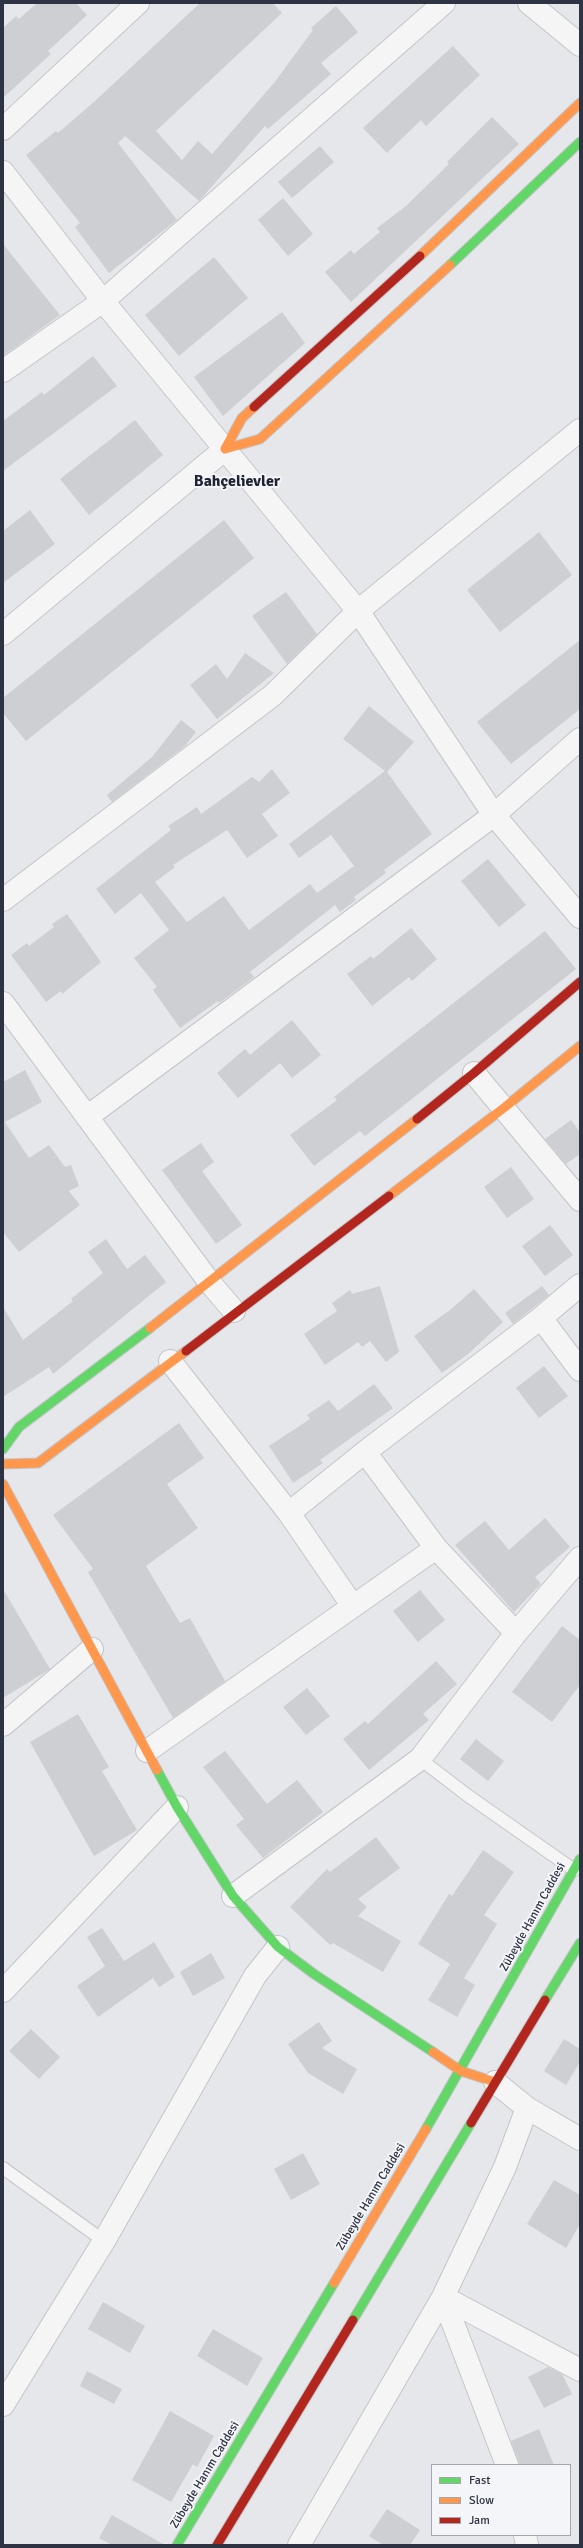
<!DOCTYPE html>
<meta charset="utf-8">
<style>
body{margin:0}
#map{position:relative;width:583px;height:2548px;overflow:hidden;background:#e5e7ea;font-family:Signika,sans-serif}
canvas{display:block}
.frame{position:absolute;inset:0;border:4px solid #2d3342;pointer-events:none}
.legend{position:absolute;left:431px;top:2464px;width:140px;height:72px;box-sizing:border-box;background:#f4f5f8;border:1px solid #a4a7af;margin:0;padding:5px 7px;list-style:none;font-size:12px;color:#2d3342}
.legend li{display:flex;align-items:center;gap:8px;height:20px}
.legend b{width:20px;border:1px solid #a4a7af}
</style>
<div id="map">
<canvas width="583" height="2548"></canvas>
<div class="frame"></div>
<ul class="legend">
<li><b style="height:5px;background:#63d668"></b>Fast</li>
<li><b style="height:5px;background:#ff974d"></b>Slow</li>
<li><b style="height:5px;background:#b3261e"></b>Jam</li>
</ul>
</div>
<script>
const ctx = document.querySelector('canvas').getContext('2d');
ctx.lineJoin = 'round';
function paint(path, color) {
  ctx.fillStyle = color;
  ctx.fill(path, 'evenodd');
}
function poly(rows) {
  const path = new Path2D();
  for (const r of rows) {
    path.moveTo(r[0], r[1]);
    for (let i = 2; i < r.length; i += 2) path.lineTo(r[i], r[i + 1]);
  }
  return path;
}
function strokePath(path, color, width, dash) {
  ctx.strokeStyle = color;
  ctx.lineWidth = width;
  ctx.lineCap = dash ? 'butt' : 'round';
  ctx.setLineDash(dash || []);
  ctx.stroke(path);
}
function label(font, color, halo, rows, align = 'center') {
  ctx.font = font + ' Signika,sans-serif';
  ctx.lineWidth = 4;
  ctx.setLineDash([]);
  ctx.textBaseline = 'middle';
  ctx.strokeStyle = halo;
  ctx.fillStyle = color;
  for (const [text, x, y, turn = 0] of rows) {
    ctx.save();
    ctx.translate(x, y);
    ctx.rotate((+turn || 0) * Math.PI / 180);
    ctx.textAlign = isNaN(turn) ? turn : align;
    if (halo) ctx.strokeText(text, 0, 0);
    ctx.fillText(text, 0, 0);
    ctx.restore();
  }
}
paint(poly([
 [37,3,76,3,87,15,48,51,51,54,3,98,3,28,16,16,19,19],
 [200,3,273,3,282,13,156,131,182,160,198,141,212,154,274,83,313,30,311,28,336,6,358,32,321,63,331,74,268,129,265,126,199,201,125,136,118,143,177,220,109,273,75,227,80,223,26,155,56,131,58,133,95,101],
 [453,46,480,75,426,126,421,120,387,153,363,128],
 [492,117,519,144,351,302,325,272,351,250,354,254,380,232,377,228,406,206,449,164,447,162],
 [320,146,334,162,292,198,278,182],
 [283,198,313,234,288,256,258,220],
 [3,244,60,315,3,356],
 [214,257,248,298,179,356,145,315],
 [282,312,305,343,223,416,194,377],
 [93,356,117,386,3,471,3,421,42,392,44,395],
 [135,420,163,455,89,515,60,479],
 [30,510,55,544,3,583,3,531],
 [224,520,254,558,26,741,3,713,3,698],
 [539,532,572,575,500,632,467,590],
 [286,592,317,634,287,664,252,616],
 [580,640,580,709,511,764,477,722],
 [245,653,274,673,217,719,190,685,216,664,227,679],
 [369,706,414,742,387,772,432,834,384,870,386,873,354,897,356,900,340,912,335,905,250,972,254,977,219,1003,218,1001,180,1028,153,990,157,987,134,958,169,930,141,893,115,914,96,889,171,830,168,826,197,807,201,814,252,777,259,782,272,769,290,793,262,814,278,836,247,858,227,830,173,865,175,867,155,882,187,922,224,896,249,930,310,884,317,893,354,866,331,835,299,858,289,844,385,771,343,739],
 [181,720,196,732,185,746,112,802,107,795,152,757],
 [488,859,526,905,499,927,461,881],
 [67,914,101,962,62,994,61,991,46,1002,11,955,27,943,29,946,54,927,52,924],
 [411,928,437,959,412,981,409,977,372,1006,347,974,371,956,373,959],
 [545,931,576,969,365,1136,360,1131,314,1166,290,1135,337,1100,334,1097],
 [292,1020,321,1055,292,1078,280,1063,238,1098,217,1073,245,1049,250,1055],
 [25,1070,42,1102,5,1122,29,1158,49,1145,65,1167,71,1165,79,1186,69,1191,80,1205,19,1252,3,1232,3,1082],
 [571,1120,580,1132,580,1154,566,1164,545,1139],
 [201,1143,214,1162,202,1171,242,1225,216,1244,162,1170],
 [511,1167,534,1199,507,1218,484,1187],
 [550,1225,573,1255,545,1276,522,1246],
 [106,1239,127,1269,145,1255,166,1282,53,1374,49,1367,3,1397,3,1307,23,1340,73,1301,71,1299,103,1273,88,1252],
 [380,1286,399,1352,386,1362,370,1341,362,1347,358,1342,325,1365,304,1334,337,1311,332,1303,350,1290,352,1294],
 [542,1286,549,1295,513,1324,505,1313],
 [474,1289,503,1322,468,1354,442,1373,414,1336,450,1310],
 [544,1366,568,1396,539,1418,516,1388],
 [374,1384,393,1408,320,1460,323,1463,293,1483,269,1446,310,1419,307,1415,329,1400,338,1411],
 [179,1423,204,1458,167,1484,198,1528,146,1566,180,1623,190,1618,225,1681,173,1718,88,1572,93,1569,53,1515],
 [545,1518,570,1547,535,1577,541,1584,514,1612,455,1545,485,1521,509,1550],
 [3,1589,50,1669,3,1698],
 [420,1590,445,1620,418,1642,393,1611],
 [562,1626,580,1640,580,1685,552,1722,512,1692],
 [436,1661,457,1684,423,1714,429,1720,369,1770,343,1739,365,1721,368,1724],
 [307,1688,330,1716,306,1735,283,1707],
 [78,1714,109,1767,102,1771,137,1830,94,1856,30,1742],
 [476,1739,504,1761,488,1781,460,1759],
 [225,1751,267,1804,297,1780,323,1812,263,1858,236,1825,244,1819,203,1767],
 [376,1837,400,1868,358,1899,367,1907,358,1916,401,1941,383,1972,333,1943,330,1945,290,1907,327,1869,330,1872],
 [483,1850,514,1872,484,1915,497,1924,464,1978,475,1985,457,2017,428,2000,450,1964,418,1944,449,1894,452,1896],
 [102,1928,124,1961,154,1942,175,1977,159,1987,153,1978,98,2017,77,1986,105,1966,87,1937],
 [211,1953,225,1978,193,1996,180,1972],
 [319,2022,332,2041,322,2048,357,2069,343,2094,308,2073,288,2044],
 [31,2029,60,2057,39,2079,9,2051],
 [564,2039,580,2049,580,2062,566,2085,544,2071],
 [303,2153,320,2184,291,2200,274,2169],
 [554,2180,580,2195,580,2224,566,2248,527,2224],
 [103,2302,145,2326,130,2353,88,2329],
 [213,2329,263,2358,247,2386,197,2356],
 [548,2367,562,2374,572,2394,544,2408,528,2377],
 [87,2371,122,2389,114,2404,80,2386],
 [170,2411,214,2436,197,2467,193,2464,171,2502,132,2480],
 [539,2429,554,2465,520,2465,511,2441],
 [387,2509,420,2530,410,2545,383,2545,369,2536],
 [112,2515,165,2545,112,2545,99,2538]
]), '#cecfd2');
const lane = poly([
 [420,1759,467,1795,574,1870],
 [3,2168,104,2241]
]);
const street = poly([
 [529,3,580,45],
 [3,129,138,3],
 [3,172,103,301,358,611,494,815,580,917],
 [3,371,103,301,444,3],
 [3,634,225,449],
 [3,900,273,695,358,611,580,430],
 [3,1003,210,1283,234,1311],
 [474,1073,580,1200],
 [87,1117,494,815,580,739],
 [541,1318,580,1370],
 [170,1361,289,1513,352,1605],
 [365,1452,436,1548,516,1633],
 [289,1513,365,1452,541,1318,580,1285],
 [3,1725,92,1649],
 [147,1751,436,1548],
 [233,1896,420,1759,516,1633,580,1558],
 [3,1991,177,1807],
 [495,2082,527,2108,580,2139],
 [443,2297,507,2465],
 [443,2297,580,2370],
 [3,2405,104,2241,255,1976,278,1947],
 [525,2535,527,2545],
 [299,2545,443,2297,505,2167,527,2108]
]);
const fast = poly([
 [450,265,580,142],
 [3,1449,19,1427,150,1328],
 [157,1770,177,1807,233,1896,278,1947,314,1974,433,2052],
 [545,2000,580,1943],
 [426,2129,580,1859],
 [353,2320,471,2123],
 [177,2545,334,2283]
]);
const slow = poly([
 [420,256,580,103],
 [254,407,242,418,225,449,260,439,450,265],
 [389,1196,505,1107,580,1046],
 [150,1328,417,1119],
 [3,1464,38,1463,186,1351],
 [3,1484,157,1770],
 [433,2052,461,2071,495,2082],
 [334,2283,426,2129]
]);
const jam = poly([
 [254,407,420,256],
 [417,1119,474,1073,580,982],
 [186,1351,389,1196],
 [471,2123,545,2000],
 [217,2545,353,2320]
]);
strokePath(lane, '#c3c5c8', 14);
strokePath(street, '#c3c5c8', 24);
strokePath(fast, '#c3c5c8', 11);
strokePath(slow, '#c3c5c8', 11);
strokePath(jam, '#c3c5c8', 11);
strokePath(lane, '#f5f5f6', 12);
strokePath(street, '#f5f5f6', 22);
strokePath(fast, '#63d668', 9);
strokePath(slow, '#ff974d', 9);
strokePath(jam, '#b3261e', 9);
label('12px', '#2d3342', '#f4f5f8', [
 ["Zübeyde Hanım Caddesi",533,1917,-61],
 ["Zübeyde Hanım Caddesi",371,2197,-59],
 ["Zübeyde Hanım Caddesi",205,2475,-59]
]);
label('bold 16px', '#1f2433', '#f4f5f8', [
 ["Bahçelievler",237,482]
]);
</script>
